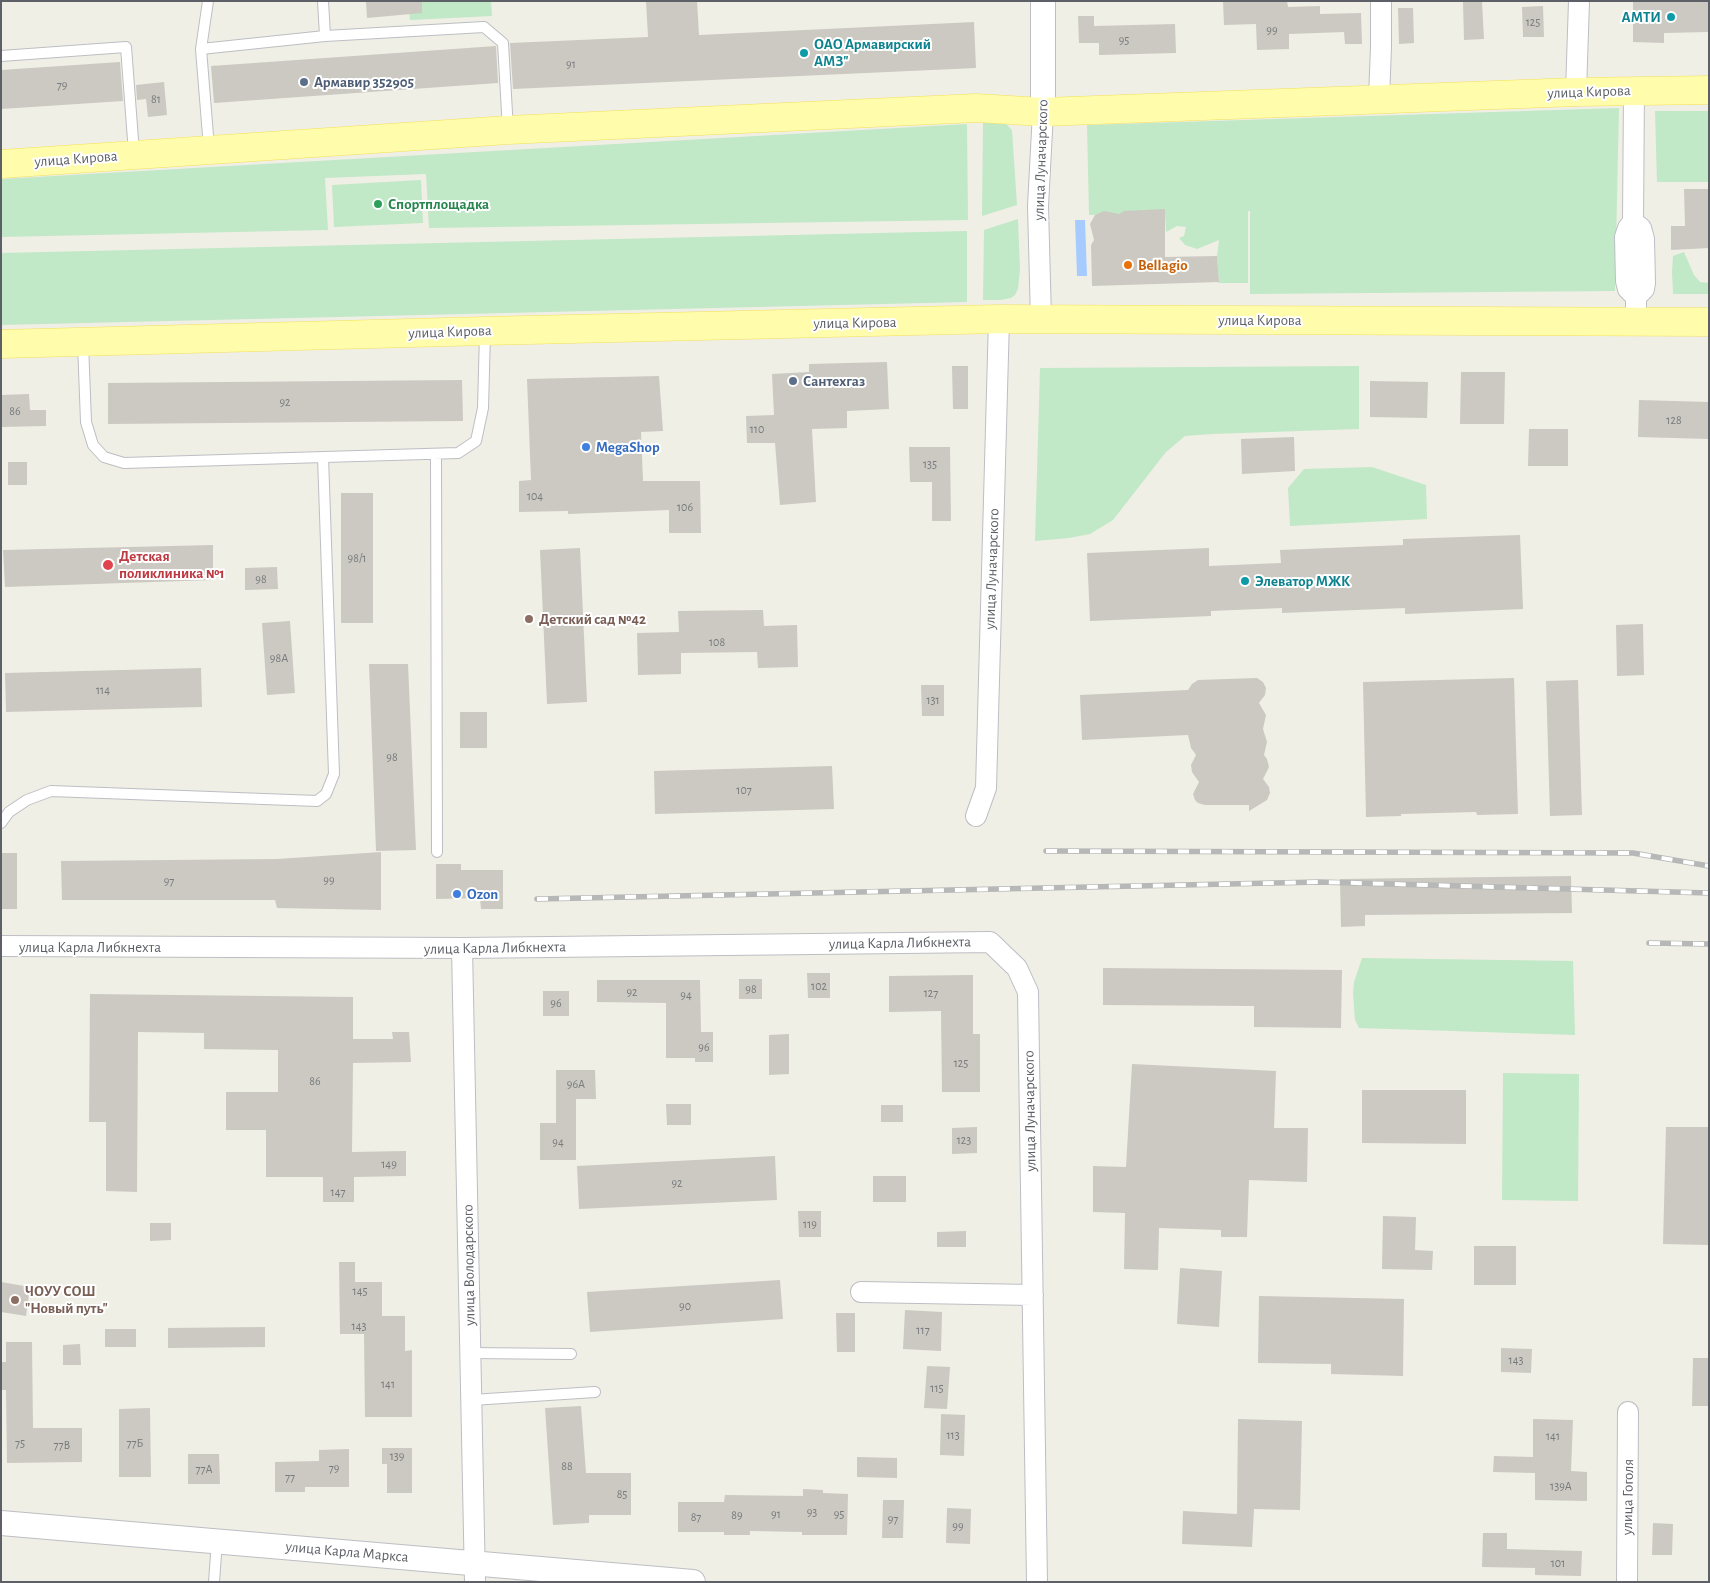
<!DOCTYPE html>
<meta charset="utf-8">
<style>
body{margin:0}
#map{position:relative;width:1710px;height:1583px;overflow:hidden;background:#f0efe5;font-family:"Alegreya Sans",sans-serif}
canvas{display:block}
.frame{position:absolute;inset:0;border:2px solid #5d6066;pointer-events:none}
</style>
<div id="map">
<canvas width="1710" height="1583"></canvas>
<div class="frame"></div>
</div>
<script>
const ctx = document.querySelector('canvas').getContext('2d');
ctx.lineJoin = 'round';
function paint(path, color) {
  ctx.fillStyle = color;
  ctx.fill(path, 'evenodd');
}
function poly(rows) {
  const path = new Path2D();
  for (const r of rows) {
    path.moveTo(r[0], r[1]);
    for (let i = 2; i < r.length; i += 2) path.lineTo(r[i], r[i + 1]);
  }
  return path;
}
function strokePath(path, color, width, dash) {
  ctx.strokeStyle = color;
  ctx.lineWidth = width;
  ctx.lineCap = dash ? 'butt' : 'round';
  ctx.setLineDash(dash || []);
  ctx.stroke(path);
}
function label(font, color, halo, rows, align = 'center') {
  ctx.font = font + ' "Alegreya Sans",sans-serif';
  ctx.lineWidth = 4;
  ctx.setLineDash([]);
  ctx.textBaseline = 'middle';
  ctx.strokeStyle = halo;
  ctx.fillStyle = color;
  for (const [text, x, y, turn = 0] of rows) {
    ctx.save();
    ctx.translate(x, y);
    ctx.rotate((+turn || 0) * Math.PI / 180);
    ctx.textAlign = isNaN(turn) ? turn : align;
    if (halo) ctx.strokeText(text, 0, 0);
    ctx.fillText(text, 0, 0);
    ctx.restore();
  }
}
paint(poly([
 [408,1,491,1,492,16,410,20],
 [1619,108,1615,291,1250,294,1250,211,1248,211,1248,283,1217,283,1219,282,1217,256,1219,240,1197,249,1185,245,1179,238,1184,236,1186,227,1177,226,1166,232,1165,213,1089,215,1087,125],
 [1655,111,1709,111,1709,182,1657,182],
 [983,121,1005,123,1012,130,1017,205,982,216],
 [967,124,968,220,429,228,426,174,325,178,328,230,1,237,1,179],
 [421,180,423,223,334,227,332,185],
 [1018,219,1020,270,1018,289,1015,295,1011,298,1000,300,983,300,984,230],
 [967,231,967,302,1,325,1,253],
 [1684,252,1694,275,1700,282,1709,283,1709,294,1673,294,1672,272,1673,256],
 [1359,366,1359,429,1212,434,1185,436,1166,452,1113,520,1090,534,1069,538,1035,541,1040,368],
 [1372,467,1426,485,1427,519,1290,526,1288,488,1304,469],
 [1362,958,1573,961,1575,1035,1359,1028,1355,1020,1353,993,1354,982],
 [1503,1073,1579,1074,1578,1201,1502,1200]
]), '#c1e8c7');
paint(poly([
 [1075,220,1085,220,1087,276,1077,276]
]), '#a6ccff');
paint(poly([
 [366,1,422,1,422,13,367,18],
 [646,1,697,1,699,35,974,22,976,68,513,89,510,43,648,37],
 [1223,1,1287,1,1288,7,1320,6,1320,14,1361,13,1362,44,1345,44,1344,32,1289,34,1289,49,1257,50,1256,24,1224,25],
 [1633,1,1709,1,1709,32,1664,33,1664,43,1633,42],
 [1463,2,1482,2,1484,39,1464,40],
 [1543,6,1544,37,1523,37,1522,7],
 [1398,8,1413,8,1414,43,1399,44],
 [1078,16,1094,16,1094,26,1175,24,1176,53,1099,55,1099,43,1079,43],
 [496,46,498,83,214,103,211,66],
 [120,62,123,101,1,109,1,70],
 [164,82,167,115,148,117,146,99,137,100,136,85],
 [1684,189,1709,189,1709,248,1671,250,1671,226,1685,226],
 [1165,209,1165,257,1217,256,1219,282,1092,286,1091,245,1094,240,1090,224,1095,215,1104,211,1119,214,1124,211],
 [887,362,889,409,847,411,847,428,812,429,816,502,780,505,775,443,747,443,746,416,774,415,772,374,809,372,809,364],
 [952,366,968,366,968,409,953,409],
 [1461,372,1505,372,1504,424,1460,424],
 [659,376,663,431,641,432,643,481,700,481,701,533,669,533,669,510,568,514,568,511,519,512,519,481,531,480,527,379],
 [462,380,463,421,108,424,108,383],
 [1370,381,1428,382,1427,418,1370,417],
 [29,394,30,410,46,410,46,426,1,427,1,395],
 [1639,400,1709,402,1709,439,1638,437],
 [1529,429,1568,429,1568,466,1528,466],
 [1294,437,1295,471,1242,474,1241,439],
 [909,447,950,447,951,521,932,521,932,482,910,482],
 [8,462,27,462,27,485,8,485],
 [341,493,373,493,373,623,341,623],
 [1520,535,1523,609,1405,614,1405,608,1282,613,1282,608,1211,611,1211,616,1090,621,1087,553,1209,548,1209,566,1281,563,1280,550,1403,545,1403,539],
 [213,545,213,580,5,587,3,550],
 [580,548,587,702,547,704,540,550],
 [277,567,278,589,245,590,245,568],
 [763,610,764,626,797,625,798,667,758,668,757,652,681,653,681,674,638,675,637,633,679,632,678,611],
 [290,621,295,693,267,695,262,623],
 [1643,624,1644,675,1617,676,1616,625],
 [369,664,408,664,416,850,376,851],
 [201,668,202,707,6,712,5,673],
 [1257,678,1263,682,1266,688,1265,695,1259,703,1266,715,1263,729,1267,742,1264,755,1267,759,1269,767,1263,779,1269,787,1270,793,1267,800,1249,811,1249,805,1205,805,1198,803,1195,800,1193,794,1199,782,1192,772,1191,765,1196,755,1191,748,1188,735,1082,740,1080,695,1188,690,1192,684,1198,680],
 [1514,678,1518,814,1477,815,1476,812,1401,814,1401,816,1366,817,1363,682],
 [1578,680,1582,815,1550,816,1546,681],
 [921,685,944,685,944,716,922,716],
 [460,712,487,712,487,748,460,748],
 [832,766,834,809,655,814,654,771],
 [381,852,381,910,277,908,275,900,62,900,61,861,277,859],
 [1,853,17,853,17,909,1,909],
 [436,864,461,864,461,870,503,870,503,909,481,909,480,898,436,899],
 [1571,876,1572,913,1365,915,1365,926,1341,927,1340,879],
 [1103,968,1342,970,1341,1028,1254,1027,1254,1006,1103,1005],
 [807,973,830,973,830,998,808,998],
 [973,975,973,1034,980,1034,980,1092,942,1092,941,1011,889,1012,889,976],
 [739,979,762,979,762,999,739,999],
 [597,980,700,980,701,1032,713,1032,713,1062,695,1062,695,1058,666,1058,666,1003,597,1002],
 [543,991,569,991,569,1016,543,1016],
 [90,994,353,997,353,1039,393,1039,392,1032,409,1032,411,1062,353,1063,352,1152,406,1151,406,1176,354,1177,354,1202,323,1202,323,1177,266,1177,266,1130,226,1130,226,1092,278,1092,278,1050,204,1049,204,1033,138,1032,137,1192,106,1191,106,1122,89,1122],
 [789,1034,789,1074,769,1075,769,1035],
 [1132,1064,1276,1071,1274,1128,1308,1128,1307,1182,1249,1180,1247,1237,1221,1237,1221,1230,1159,1228,1158,1270,1124,1269,1125,1213,1093,1212,1093,1166,1126,1167],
 [556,1070,595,1070,596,1099,576,1099,576,1160,540,1160,540,1123,556,1123],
 [1362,1090,1466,1090,1466,1144,1362,1143],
 [666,1104,691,1104,691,1125,667,1125],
 [881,1105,903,1105,903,1122,881,1122],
 [977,1127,977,1153,952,1154,952,1128],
 [1666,1127,1709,1127,1709,1245,1663,1244],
 [775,1156,777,1200,579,1209,577,1166],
 [873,1176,906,1176,906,1202,873,1202],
 [798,1211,821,1211,821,1237,799,1237],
 [1383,1216,1416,1217,1415,1250,1433,1251,1432,1270,1382,1269],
 [150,1223,171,1223,171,1240,150,1241],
 [966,1231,966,1247,937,1247,937,1232],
 [1474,1246,1516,1246,1516,1285,1474,1285],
 [339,1262,355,1262,355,1282,382,1282,382,1316,405,1316,405,1351,412,1350,412,1417,365,1417,364,1334,340,1334],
 [1180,1268,1222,1271,1219,1327,1177,1324],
 [780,1280,783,1319,590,1332,587,1292],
 [1,1282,30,1287,26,1316,1,1312],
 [1259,1296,1404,1299,1403,1376,1331,1374,1331,1364,1258,1363],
 [905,1310,942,1312,941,1351,903,1349],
 [836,1313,855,1313,855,1352,837,1352],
 [265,1327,265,1347,168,1348,168,1328],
 [105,1329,136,1329,136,1347,105,1347],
 [6,1342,32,1342,33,1428,82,1428,82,1462,7,1463,6,1390,1,1390,1,1362,6,1362],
 [80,1344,81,1365,63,1365,63,1345],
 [1501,1348,1532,1349,1531,1373,1501,1372],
 [1693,1358,1709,1358,1709,1406,1692,1406],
 [927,1366,950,1367,947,1409,924,1408],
 [581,1406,586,1473,631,1473,631,1515,589,1515,589,1523,553,1525,545,1408],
 [150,1408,151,1477,119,1477,119,1409],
 [941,1414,965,1415,964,1456,940,1455],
 [1238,1419,1302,1421,1300,1510,1254,1509,1252,1547,1182,1544,1183,1511,1237,1514],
 [1533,1419,1573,1420,1571,1471,1587,1472,1587,1501,1535,1500,1535,1473,1493,1472,1494,1456,1533,1457],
 [382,1448,412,1448,412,1493,387,1493,387,1464,382,1464],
 [349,1449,349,1487,305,1487,305,1492,275,1492,275,1462,319,1461,319,1450],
 [188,1454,219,1454,220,1484,188,1484],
 [857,1457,897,1458,897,1478,857,1477],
 [803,1489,823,1490,823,1493,848,1494,847,1535,802,1535,802,1532,750,1531,750,1535,724,1535,724,1532,678,1532,678,1502,724,1502,725,1495,803,1496],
 [883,1500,904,1500,903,1538,882,1538],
 [947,1508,971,1509,970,1544,946,1543],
 [1653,1523,1673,1524,1672,1555,1652,1555],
 [1483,1533,1507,1533,1507,1549,1582,1551,1581,1576,1535,1575,1535,1568,1482,1567]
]), '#cbc9c2');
const service = poly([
 [208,1,201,49,209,148],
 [325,36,484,27,503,43,508,130],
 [201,49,325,36,323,1],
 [1,56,126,47,134,153],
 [83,343,86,422,93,445,104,457,124,463,458,453,476,441,483,408,485,333],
 [436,454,437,852],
 [1,823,9,812,27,800,51,791,317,801,326,794,334,774,323,457],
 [471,1353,571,1354],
 [472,1400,595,1392],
 [214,1582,217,1541]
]);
const minor = poly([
 [1634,90,1633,222,1628,228,1625,237,1626,281,1628,289,1636,297,1636,321],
 [1576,92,1579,1],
 [1379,98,1381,47,1381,1],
 [1633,222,1641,228,1644,239,1645,283,1644,289,1636,297],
 [1041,320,1038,206,1043,112],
 [976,816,986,788,999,319],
 [1,946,462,948,990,942,1017,968,1028,992,1037,1582],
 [462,948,475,1582],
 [861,1292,1033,1295],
 [1627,1582,1628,1412]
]);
const tertiary = poly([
 [1043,1,1043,112],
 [1,1523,693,1582]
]);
const primary = poly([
 [1,164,508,130,976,108,1043,112,1576,92,1709,90],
 [1,344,485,331,999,319,1709,322]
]);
strokePath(service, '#bdbec4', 12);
strokePath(minor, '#bdbec4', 22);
strokePath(tertiary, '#bdbec4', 26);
strokePath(primary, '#f5df59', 29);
strokePath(service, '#fff', 10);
strokePath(minor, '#fff', 20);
strokePath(tertiary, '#fff', 24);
strokePath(primary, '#fffdab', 28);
const rail = poly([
 [1046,851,1633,853,1709,866],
 [537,899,1320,882,1709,893],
 [1649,943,1709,944]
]);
strokePath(rail, '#b6b7b7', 5.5);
strokePath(rail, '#fff', 4, [11]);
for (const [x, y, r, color] of [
 [1671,17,5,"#0f9aa8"],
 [804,53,5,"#0f9aa8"],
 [304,82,5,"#5c6f8a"],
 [378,204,5,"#2e9e5b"],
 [1128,265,5,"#e8710a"],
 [793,381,5,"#5c6f8a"],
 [586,447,5,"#3f7fe0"],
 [108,565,6,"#e0444e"],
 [1245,581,5,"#0f9aa8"],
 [529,619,5,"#8d6e63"],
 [457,894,5,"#3f7fe0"],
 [15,1300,5,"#8d6e63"]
]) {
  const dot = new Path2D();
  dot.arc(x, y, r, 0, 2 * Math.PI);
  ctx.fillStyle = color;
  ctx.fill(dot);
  strokePath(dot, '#fff', 2);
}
label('12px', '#787a7d', null, [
 ["125",1533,22],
 ["99",1272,30],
 ["95",1124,40],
 ["91",571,64],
 ["79",62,85],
 ["81",156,99],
 ["92",285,402],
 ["86",15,411],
 ["128",1674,420],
 ["110",757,429],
 ["135",930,464],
 ["104",535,496],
 ["106",685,507],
 ["98/1",357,558],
 ["98",261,579],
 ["108",717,642],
 ["98А",279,658],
 ["114",103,690],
 ["131",933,700],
 ["98",392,757],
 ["107",744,790],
 ["99",329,880],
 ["97",169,881],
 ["102",819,986],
 ["98",751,989],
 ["92",632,992],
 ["127",931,993],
 ["94",686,995],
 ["96",556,1003],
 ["96",704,1047],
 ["125",961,1063],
 ["86",315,1081],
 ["96А",576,1084],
 ["123",964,1140],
 ["94",558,1142],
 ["149",389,1164],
 ["92",677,1183],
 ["147",338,1192],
 ["119",810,1224],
 ["145",360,1291],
 ["90",685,1306],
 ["143",359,1326],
 ["117",923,1330],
 ["143",1516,1360],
 ["141",388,1384],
 ["115",937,1388],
 ["113",953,1435],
 ["141",1553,1436],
 ["75",20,1443],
 ["77Б",135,1443],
 ["77В",62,1445],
 ["139",397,1456],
 ["88",567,1466],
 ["79",334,1468],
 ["77А",204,1469],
 ["77",290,1477],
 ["139А",1561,1486],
 ["85",622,1494],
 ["93",812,1512],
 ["91",776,1514],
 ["95",839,1514],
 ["89",737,1515],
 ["87",696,1517],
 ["97",893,1519],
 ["99",958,1526],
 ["101",1558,1563]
]);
label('bold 15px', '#0d838f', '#fff', [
 ["АМТИ",1661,17,"right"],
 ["ОАО Армавирский",814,44],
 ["АМЗ\"",814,61],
 ["Элеватор МЖК",1255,581]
], 'left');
label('bold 15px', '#4e5e75', '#fff', [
 ["Армавир 352905",314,82],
 ["Сантехгаз",803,381]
], 'left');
label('15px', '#5d6066', '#fff', [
 ["улица Кирова",1589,92,-2],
 ["улица Кирова",76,159,-4],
 ["улица Луначарского",1041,160,-88],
 ["улица Кирова",1260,320],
 ["улица Кирова",855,323,-1],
 ["улица Кирова",450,332,-2],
 ["улица Луначарского",992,569,-88],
 ["улица Карла Либкнехта",900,943,-1],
 ["улица Карла Либкнехта",90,947],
 ["улица Карла Либкнехта",495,948,-1],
 ["улица Луначарского",1030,1111,-91],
 ["улица Володарского",469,1265,-91],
 ["улица Гоголя",1628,1497,-89],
 ["улица Карла Маркса",347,1552,5]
]);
label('bold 15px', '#27864d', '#fff', [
 ["Спортплощадка",388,204]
], 'left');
label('bold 15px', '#c56008', '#fff', [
 ["Bellagio",1138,265]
], 'left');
label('bold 15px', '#366cbe', '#fff', [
 ["MegaShop",596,447],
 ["Ozon",467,894]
], 'left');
label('bold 15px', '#be3a42', '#fff', [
 ["Детская",119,556],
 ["поликлиника №1",119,573]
], 'left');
label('bold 15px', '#785e54', '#fff', [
 ["Детский сад №42",539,619],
 ["ЧОУУ СОШ",25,1291],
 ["\"Новый путь\"",25,1308]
], 'left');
</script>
